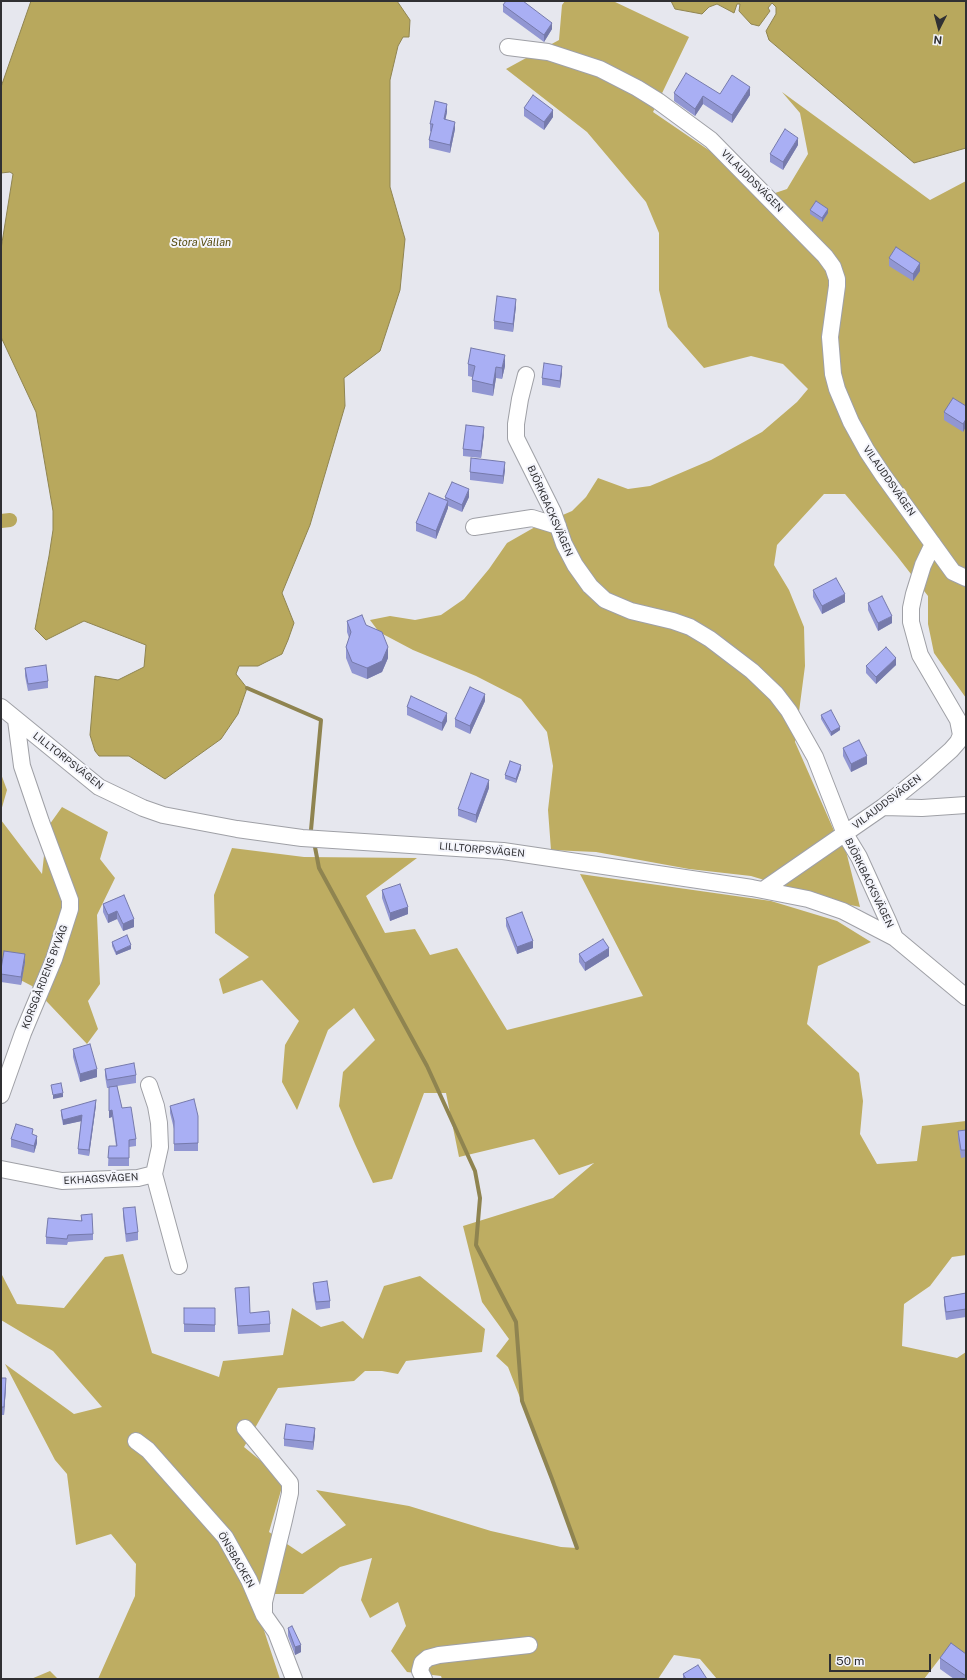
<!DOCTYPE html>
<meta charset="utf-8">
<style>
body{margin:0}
#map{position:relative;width:967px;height:1680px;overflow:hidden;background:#e6e7ee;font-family:"Public Sans",sans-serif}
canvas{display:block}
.frame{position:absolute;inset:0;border:2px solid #303033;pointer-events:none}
.north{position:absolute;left:919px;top:8px;width:40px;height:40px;-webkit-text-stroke:3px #f3f4fb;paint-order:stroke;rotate:186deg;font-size:11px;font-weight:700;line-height:16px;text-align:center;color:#303033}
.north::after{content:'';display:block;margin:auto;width:14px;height:18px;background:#303033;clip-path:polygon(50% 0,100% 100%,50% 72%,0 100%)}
.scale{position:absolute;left:829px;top:1654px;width:102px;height:18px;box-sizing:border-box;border:2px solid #303033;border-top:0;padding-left:5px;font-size:12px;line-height:14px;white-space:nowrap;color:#303033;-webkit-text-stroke:3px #f3f4fb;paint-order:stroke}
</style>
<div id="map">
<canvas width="967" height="1680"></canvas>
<div class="frame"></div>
<div class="north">N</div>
<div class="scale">50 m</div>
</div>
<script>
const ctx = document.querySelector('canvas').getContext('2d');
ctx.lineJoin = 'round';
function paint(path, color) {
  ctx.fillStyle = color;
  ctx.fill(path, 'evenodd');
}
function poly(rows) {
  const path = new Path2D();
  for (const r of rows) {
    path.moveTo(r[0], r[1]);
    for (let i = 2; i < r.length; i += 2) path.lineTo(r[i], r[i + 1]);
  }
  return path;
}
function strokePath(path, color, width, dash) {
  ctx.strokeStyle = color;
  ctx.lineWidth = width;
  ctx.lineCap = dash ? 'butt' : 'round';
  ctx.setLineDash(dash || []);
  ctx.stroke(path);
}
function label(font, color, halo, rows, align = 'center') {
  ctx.font = font + ' "Public Sans",sans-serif';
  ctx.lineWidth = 4;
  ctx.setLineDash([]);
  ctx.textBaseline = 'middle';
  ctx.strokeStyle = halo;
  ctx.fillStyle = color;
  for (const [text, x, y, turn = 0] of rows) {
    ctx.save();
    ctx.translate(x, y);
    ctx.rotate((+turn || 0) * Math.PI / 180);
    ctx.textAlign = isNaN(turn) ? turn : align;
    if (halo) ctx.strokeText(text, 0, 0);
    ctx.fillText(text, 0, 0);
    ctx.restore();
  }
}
paint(poly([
 [565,1,613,1,689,37,653,112,713,153,766,196,787,189,808,154,800,113,782,92,930,200,966,181,966,698,934,653,928,624,928,596,897,556,845,494,824,494,777,545,774,565,789,590,804,627,805,666,795,742,835,833,846,851,860,907,841,903,751,876,689,869,596,852,551,850,548,810,553,766,547,732,521,699,476,676,413,650,379,632,370,620,390,616,415,620,441,615,464,599,489,569,507,543,535,527,572,511,586,497,598,478,628,489,650,486,711,460,762,432,797,402,808,389,783,364,751,356,704,368,668,327,659,290,659,233,646,202,587,132,506,69,559,40,562,5],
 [1,774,7,790,1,811],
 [62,807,108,832,100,859,115,878,97,915,100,984,88,1001,98,1029,87,1044,32,986,1,970,1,820,42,874,47,828],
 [232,848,304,857,417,858,366,896,385,933,415,929,430,955,457,948,507,1030,643,996,580,874,771,901,837,921,871,942,818,966,807,1024,859,1073,863,1101,860,1134,877,1164,917,1161,922,1126,966,1121,966,1255,952,1257,930,1286,904,1304,902,1346,957,1358,966,1352,966,1663,944,1653,924,1679,717,1679,700,1659,674,1655,658,1679,442,1679,441,1676,407,1672,391,1651,406,1626,398,1602,370,1618,361,1600,372,1558,340,1567,303,1594,274,1594,255,1603,280,1679,98,1679,135,1596,136,1564,111,1534,76,1545,67,1474,55,1460,5,1364,74,1414,102,1407,53,1351,1,1320,1,1273,17,1304,64,1308,105,1257,123,1254,152,1353,219,1377,223,1361,283,1355,292,1308,321,1327,343,1321,363,1339,384,1286,420,1276,485,1329,482,1352,406,1361,398,1374,382,1371,365,1371,354,1381,278,1388,244,1447,284,1480,269,1532,302,1554,346,1525,316,1490,409,1506,491,1531,561,1547,577,1548,552,1479,508,1367,496,1356,509,1339,482,1302,463,1226,553,1198,594,1163,559,1175,534,1139,459,1157,446,1093,424,1093,392,1179,373,1183,355,1144,339,1106,343,1072,375,1040,354,1008,328,1030,297,1110,282,1082,285,1045,299,1021,262,980,223,994,219,979,249,957,215,933,214,895],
 [50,1671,58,1679,31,1679]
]), '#bead62');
const water = poly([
 [31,1,397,1,410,20,409,37,403,37,398,46,390,80,390,187,405,239,400,290,380,351,344,378,345,406,310,525,282,593,294,623,288,640,282,654,258,666,239,666,236,674,247,688,238,714,221,739,165,779,129,756,99,756,95,751,90,735,95,676,118,680,144,667,146,645,84,621,46,640,35,629,49,556,53,530,53,511,36,412,1,337,1,249,13,174,10,172,1,173,1,87,31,1],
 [671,1,966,1,966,148,914,163,769,40,766,31,776,14,776,7,772,3,768,8,770,11,759,26,751,24,739,11,740,4,737,4,734,13,717,4,709,7,702,14,675,9,671,1]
]);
paint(water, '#b8a85d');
strokePath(water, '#8f8450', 1);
strokePath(poly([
 [247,688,321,720,311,830,312,835],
 [314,842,319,868,427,1066,475,1171,480,1198,476,1245,516,1322,522,1401,552,1479,577,1548]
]), '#8f8450', 4);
strokePath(poly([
 [1,521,10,520]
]), '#b8a85d', 14);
const street = poly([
 [508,47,548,52,600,69,637,88,658,101,711,140,825,256,833,267,837,279,837,286,830,337,833,374,837,389,851,422,867,451,883,475,953,572,966,578],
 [526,375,520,399,516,424,516,438,553,512,564,544,575,565,590,586,605,600,631,611,673,621,690,627,710,639,752,671,776,694,789,711,815,757,845,834,859,857,888,921,895,938],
 [474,527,532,518,558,526],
 [1,707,99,787,143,808,163,815,237,829,302,838,503,851,752,888,808,899,843,911,895,938,966,997],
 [883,807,922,808,966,805],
 [763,890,883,807,924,774,951,750,958,742,961,735,958,720,920,655,911,622,911,608,914,594,923,565,933,544],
 [149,1085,156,1106,159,1123,160,1147,154,1174,179,1266],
 [1,1095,23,1033,54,959,70,909,70,900,41,822,22,766,16,720],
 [1,1169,62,1181,138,1178,154,1174],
 [245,1428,290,1483,290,1493,284,1520,264,1602,264,1613],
 [136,1441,148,1450,225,1537,249,1580,264,1615,276,1632,294,1679],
 [424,1679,420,1671,422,1663,428,1658,439,1655,529,1645]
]);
strokePath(street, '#9fa0a6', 18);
strokePath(street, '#fff', 16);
paint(poly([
 [503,5,552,29,544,42,503,12],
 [674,93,720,94,750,95,732,123,703,104,695,116,674,101],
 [524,108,553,117,544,130,524,116],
 [447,112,445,119,455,129,450,153,429,148,429,140,431,132,430,131,430,124],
 [798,145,783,170,770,162,770,154],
 [810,210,828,213,822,222,810,214],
 [889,258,920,271,913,281,889,266],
 [516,306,513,332,494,329,494,321],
 [468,364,505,366,502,379,496,378,493,396,472,392,472,377,468,376],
 [562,373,560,388,542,385,542,378],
 [966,406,963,432,944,420,944,412],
 [484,434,481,458,463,456,463,449],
 [505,470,503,484,470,480,470,472],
 [445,497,469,497,462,512,448,506,448,508,436,539,416,531,416,523,445,499],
 [813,590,845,602,822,614,813,597],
 [868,603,892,623,878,631,868,610],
 [347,621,366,625,388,658,382,672,367,679,352,673,346,658,346,647,349,638,347,632],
 [896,665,876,684,866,673,866,666],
 [25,668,48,681,48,688,28,691,25,676],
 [485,701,470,734,455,727,455,719],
 [407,707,447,721,442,731,407,715],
 [821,715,840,730,831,736,821,719],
 [843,748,867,764,851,772,843,756],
 [521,769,516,783,505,779,505,775],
 [489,788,476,823,458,816,458,809],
 [382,890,408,914,390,921,382,898],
 [124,895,134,927,123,931,117,919,108,923,103,912,103,904],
 [506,918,533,948,517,954,506,926],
 [112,942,131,949,116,955,112,946],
 [579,954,609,956,585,971,579,962],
 [25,962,21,985,1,982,1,969],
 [73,1049,97,1077,80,1082,73,1057],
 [105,1069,136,1075,136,1083,117,1086,122,1108,136,1139,136,1146,129,1147,129,1166,108,1166,109,1146,116,1146,112,1117,109,1118,109,1088,107,1088,105,1076],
 [96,1105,89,1156,78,1154,78,1149,81,1121,63,1125,61,1115,61,1110],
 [170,1106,198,1116,198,1151,174,1151,174,1129,170,1113],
 [966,1130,966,1157,961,1158,958,1139,958,1131],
 [33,1135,37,1143,34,1153,11,1147,11,1139],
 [123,1208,138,1232,138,1240,126,1242,123,1216],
 [81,1215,93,1234,93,1240,68,1242,67,1245,46,1244,46,1237,81,1221],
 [313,1283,330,1301,330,1308,316,1310,313,1291],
 [235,1288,250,1313,270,1324,270,1332,238,1334],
 [966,1293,966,1317,946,1320,944,1305,944,1297],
 [184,1308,215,1308,215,1332,184,1332],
 [1,1378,6,1386,4,1415,1,1415],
 [315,1435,313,1450,284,1446,284,1439],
 [288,1628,301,1652,295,1655,288,1636],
 [966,1654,966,1679,954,1679,940,1669,940,1658],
 [683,1674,707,1679,683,1679]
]), '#9196d2');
paint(poly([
 [552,23,552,29,544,42,544,35],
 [750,87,750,95,732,123,732,115],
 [703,96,703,104,695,116,695,109],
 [447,104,447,112,444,127,444,119],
 [553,110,553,117,544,130,544,122],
 [455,122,455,129,450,153,450,145],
 [798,138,798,145,783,170,783,162],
 [828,209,828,213,822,222,822,218],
 [920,263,920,271,913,281,913,274],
 [516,299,516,306,513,332,513,324],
 [505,355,505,366,502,379,502,368],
 [562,366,562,373,560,388,560,381],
 [496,367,496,378,493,396,493,385],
 [966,419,966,427,963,432,963,424],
 [484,427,484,434,481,458,481,451],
 [505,462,505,470,503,484,503,476],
 [469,489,469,497,462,512,462,505],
 [448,501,448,508,436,539,436,531],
 [845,594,845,602,822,614,822,606],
 [892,616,892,623,878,631,878,623],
 [388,647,388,658,382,672,367,679,367,668],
 [896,658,896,665,876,684,876,677],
 [485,694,485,701,470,734,470,726],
 [447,713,447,721,442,731,442,723],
 [840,727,840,730,831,736,831,732],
 [867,756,867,764,851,772,851,764],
 [521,765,521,769,516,783,516,779],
 [489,780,489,788,476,823,476,815],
 [408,907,408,914,390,921,390,913],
 [117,911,117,919,108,923,108,915],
 [134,919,134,927,123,931,123,924],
 [533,941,533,948,517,954,517,947],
 [131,945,131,949,116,955,116,952],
 [609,948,609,956,585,971,585,963],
 [25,954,25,962,21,985,21,977],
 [97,1069,97,1077,80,1082,80,1074],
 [63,1093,63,1097,53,1099,53,1095],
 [96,1100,96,1105,89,1156,89,1150],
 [112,1110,112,1117,109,1118,109,1111],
 [82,1115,82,1121,63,1125,63,1120],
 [37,1136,37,1143,34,1153,34,1146],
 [6,1378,6,1386,4,1415,4,1407],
 [315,1428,315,1435,313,1450,313,1442],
 [301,1645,301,1652,295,1655,295,1647]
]), '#767aab');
const building = poly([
 [506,1,523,1,552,23,544,35,503,5,506,1],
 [686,73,720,94,732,75,750,87,732,115,703,96,695,109,674,93,686,73],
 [533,95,553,110,544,122,524,108,533,95],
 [435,101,447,104,444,119,455,122,450,145,429,140,433,124,430,124,435,101],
 [785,129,798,138,783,162,770,154,785,129],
 [816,201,828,209,822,218,810,210,816,201],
 [896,247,920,263,913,274,889,258,896,247],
 [497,296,516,299,513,324,494,321,497,296],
 [471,348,505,355,502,368,496,367,493,385,472,380,475,366,468,364,471,348],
 [544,363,562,366,560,381,542,378,544,363],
 [953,398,966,406,966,419,963,424,944,412,953,398],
 [466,425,484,427,481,451,463,449,466,425],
 [471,458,505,462,503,476,470,472,471,458],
 [452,482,469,489,462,505,445,497,452,482],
 [429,493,448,501,436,531,416,523,429,493],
 [836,578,845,594,822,606,813,590,836,578],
 [882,596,892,616,878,623,868,603,882,596],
 [362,615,366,625,382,632,388,647,382,661,367,668,352,662,346,647,351,632,347,621,362,615],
 [886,647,896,658,876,677,866,666,886,647],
 [46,665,48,681,28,684,25,668,46,665],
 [470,687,485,694,470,726,455,719,470,687],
 [411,696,447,713,442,723,407,707,411,696],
 [831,710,840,727,831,732,821,715,831,710],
 [859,740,867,756,851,764,843,748,859,740],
 [510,761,521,765,516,779,505,775,510,761],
 [471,773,489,780,476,815,458,809,471,773],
 [400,884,408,907,390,913,382,890,400,884],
 [124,895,134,919,123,924,117,911,108,915,103,904,124,895],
 [522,912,533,941,517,947,506,918,522,912],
 [127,935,131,945,116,952,112,942,127,935],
 [603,939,609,948,585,963,579,954,603,939],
 [4,951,25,954,21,977,1,974,1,969,4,951],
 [90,1044,97,1069,80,1074,73,1049,90,1044],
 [134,1063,136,1075,107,1080,105,1069,134,1063],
 [61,1083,63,1093,53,1095,51,1085,61,1083],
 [117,1086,122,1108,131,1107,136,1139,129,1140,129,1158,108,1158,109,1146,117,1146,112,1110,109,1111,109,1087,117,1086],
 [194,1099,198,1116,198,1143,174,1144,174,1121,170,1106,194,1099],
 [96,1100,89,1150,78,1149,82,1115,63,1120,61,1110,96,1100],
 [16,1124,33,1129,32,1134,37,1136,34,1146,11,1139,16,1124],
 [966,1130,966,1150,961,1150,958,1131,966,1130],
 [135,1207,138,1232,126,1234,123,1208,135,1207],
 [92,1214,93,1234,68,1235,67,1239,46,1237,48,1218,82,1221,81,1215,92,1214],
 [327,1281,330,1301,316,1302,313,1283,327,1281],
 [249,1287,250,1313,269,1311,270,1324,238,1326,235,1288,249,1287],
 [966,1293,966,1309,946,1312,944,1297,966,1293],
 [184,1308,215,1308,215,1325,184,1324,184,1308],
 [1,1378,6,1378,4,1407,1,1407,1,1378],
 [286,1424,315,1428,313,1442,284,1439,286,1424],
 [292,1626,301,1645,295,1647,288,1628,292,1626],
 [951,1643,966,1654,966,1676,940,1658,951,1643],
 [698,1665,707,1679,686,1679,683,1674,698,1665]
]);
paint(building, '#a9aff4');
strokePath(building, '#767aab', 1);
label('10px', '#303033', '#f3f4fb', [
 ["VILAUDDSVÄGEN",752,181,45],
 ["VILAUDDSVÄGEN",889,481,55],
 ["BJÖRKBACKSVÄGEN",550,511,66],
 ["LILLTORPSVÄGEN",68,761,38],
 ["VILAUDDSVÄGEN",887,802,-37],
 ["LILLTORPSVÄGEN",482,850,5],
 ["BJÖRKBACKSVÄGEN",869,883,64],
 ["KORSGÅRDENS BYVÄG",45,977,-69],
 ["EKHAGSVÄGEN",101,1179,-3],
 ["ÖNSBACKEN",236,1560,60]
]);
label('italic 11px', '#584d12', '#f3f4fb', [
 ["Stora Vällan",201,243]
]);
</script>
